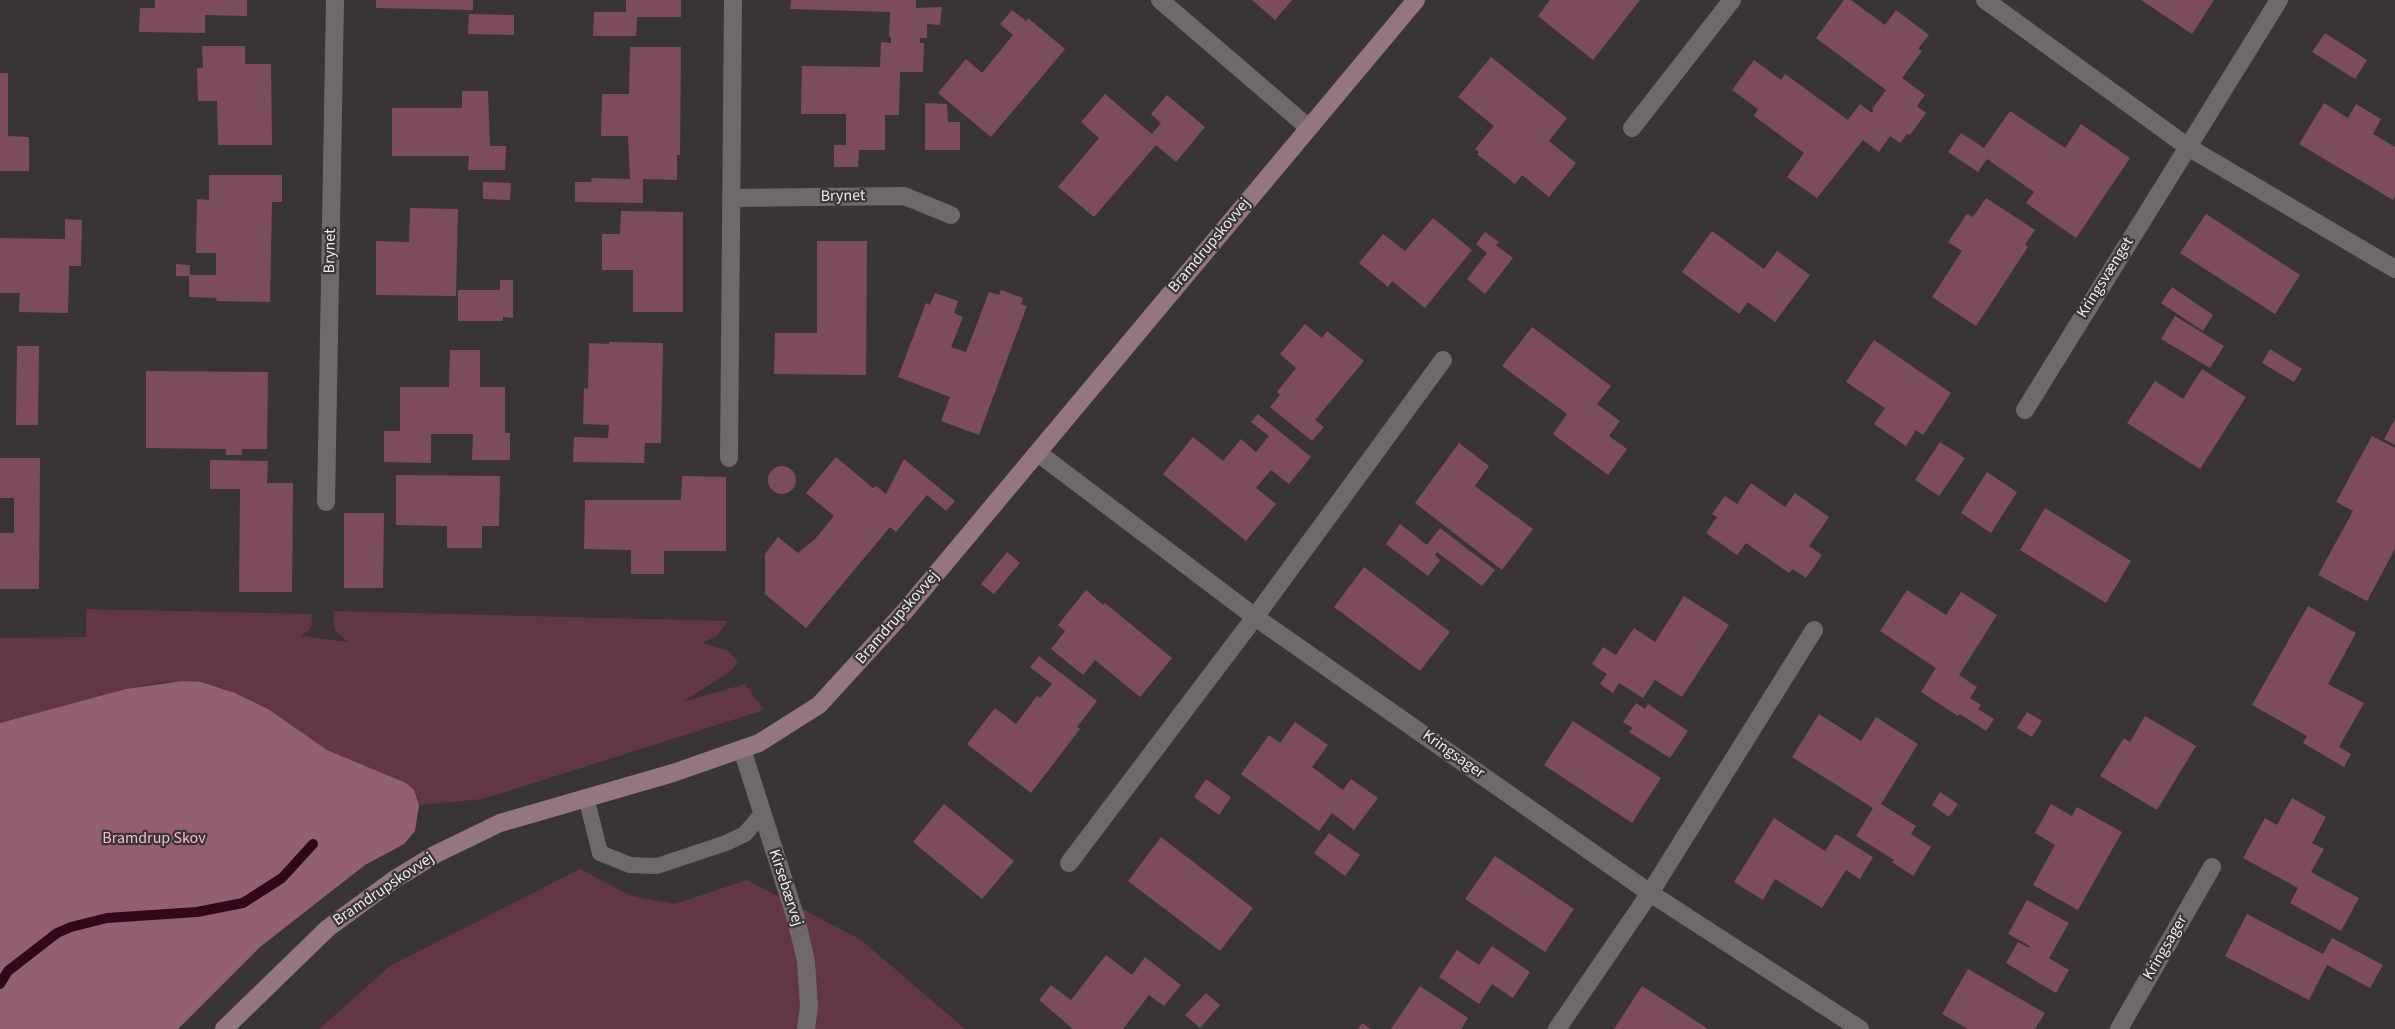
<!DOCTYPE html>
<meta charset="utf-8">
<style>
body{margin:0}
canvas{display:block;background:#393435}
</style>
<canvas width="2395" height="1029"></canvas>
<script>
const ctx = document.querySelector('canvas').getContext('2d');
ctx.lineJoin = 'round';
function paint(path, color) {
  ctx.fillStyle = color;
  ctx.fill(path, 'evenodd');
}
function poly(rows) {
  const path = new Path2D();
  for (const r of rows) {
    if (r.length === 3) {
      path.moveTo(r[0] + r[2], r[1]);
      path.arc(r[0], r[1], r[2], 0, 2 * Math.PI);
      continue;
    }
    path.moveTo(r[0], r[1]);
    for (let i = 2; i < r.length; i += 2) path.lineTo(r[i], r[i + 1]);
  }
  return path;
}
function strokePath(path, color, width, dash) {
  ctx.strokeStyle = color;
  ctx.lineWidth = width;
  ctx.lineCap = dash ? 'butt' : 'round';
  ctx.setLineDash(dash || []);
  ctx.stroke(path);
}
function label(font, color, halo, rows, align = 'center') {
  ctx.font = font + ' "Source Sans 3",sans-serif';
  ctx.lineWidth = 4.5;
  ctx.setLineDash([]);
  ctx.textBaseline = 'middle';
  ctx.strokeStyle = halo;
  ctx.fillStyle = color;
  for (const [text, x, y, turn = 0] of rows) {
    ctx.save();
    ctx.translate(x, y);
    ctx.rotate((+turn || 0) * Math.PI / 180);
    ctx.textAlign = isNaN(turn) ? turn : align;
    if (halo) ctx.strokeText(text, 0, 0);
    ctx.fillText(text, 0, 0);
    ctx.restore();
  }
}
paint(poly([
 [86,609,311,614,312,624,308,631,300,636,348,642,334,629,333,611,728,621,717,636,702,643,727,650,738,661,732,670,683,702,745,684,764,710,483,799,419,805,418,800,406,783,327,750,268,710,246,698,201,682,164,682,145,685,0,723,0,638,86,637],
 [580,869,631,896,675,904,747,880,861,940,965,1029,319,1029,390,966]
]), '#623645');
paint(poly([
 [182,681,201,682,235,693,268,709,327,750,406,783,414,790,419,805,415,831,404,844,365,865,260,947,178,1029,0,1029,0,723,126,689]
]), '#926070');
strokePath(poly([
 [0,984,8,971,57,933,71,927,107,918,197,912,243,903,282,878,313,844]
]), '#31081a', 10);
paint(poly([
 [155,0,247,0,247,16,205,15,205,33,139,32,140,8,155,8],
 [376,0,473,0,473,10,376,8],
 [626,0,681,0,681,17,637,17,636,36,593,36,594,12,626,12],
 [791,0,916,0,916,8,942,7,940,25,927,24,927,38,920,38,920,43,924,43,923,72,900,72,899,115,885,115,885,150,859,150,858,167,834,167,834,145,846,145,846,114,801,114,802,66,880,67,881,42,891,43,891,37,889,37,890,12,790,9],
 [1252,0,1292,0,1275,20],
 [1550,0,1640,0,1593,60,1538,16],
 [1844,0,1851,0,1885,25,1896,10,1929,35,1918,49,1922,51,1902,78,1925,95,1917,106,1926,113,1910,135,1907,134,1900,143,1890,136,1879,152,1863,140,1817,198,1787,177,1804,153,1754,116,1758,109,1732,90,1754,60,1781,80,1785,74,1848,120,1860,104,1872,113,1874,110,1872,109,1886,90,1816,38],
 [2141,0,2214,0,2192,34],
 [1012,10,1026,21,1028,18,1065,49,991,137,938,93,966,59,982,73,1013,35,1000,24],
 [469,14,514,15,514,35,468,34],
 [2325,33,2367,60,2355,79,2312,52],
 [202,46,245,46,245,64,271,64,272,145,218,145,217,101,198,101,197,68,203,68],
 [630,47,681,47,680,155,677,155,677,180,643,179,643,203,575,202,575,182,591,182,592,178,630,179,628,136,601,136,602,94,629,94],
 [1491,57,1567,118,1549,141,1576,163,1549,197,1522,175,1515,184,1477,154,1479,152,1475,149,1494,126,1458,97],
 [0,73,8,73,8,136,29,137,29,171,0,171],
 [462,91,488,91,490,146,506,146,505,170,468,170,469,156,392,156,392,108,462,108],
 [1105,94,1152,134,1161,123,1151,114,1167,95,1205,127,1176,162,1156,145,1094,217,1058,187,1099,138,1081,122],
 [925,103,947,104,948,122,960,122,960,150,925,150],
 [2324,103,2348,118,2356,104,2381,119,2373,134,2395,147,2395,197,2393,200,2299,144],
 [2010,111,2065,148,2081,124,2130,158,2076,238,2026,203,2034,192,1987,159,1978,172,1948,152,1961,133,1984,148],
 [209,175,282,175,282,202,272,202,270,302,216,301,217,298,189,297,189,276,176,276,176,264,190,265,190,275,216,275,216,253,196,253,197,199,209,200],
 [483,182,511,183,510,200,483,199],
 [1986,198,2035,230,2025,244,2028,247,1976,326,1932,297,1962,251,1948,242,1967,214,1973,217],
 [410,208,458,209,456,296,376,295,376,241,409,242],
 [621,211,683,212,683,312,633,312,633,270,602,270,602,234,620,234],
 [2206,214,2300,275,2275,314,2180,253],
 [1433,218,1472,250,1425,308,1392,281,1388,287,1359,263,1383,234,1405,251],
 [65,219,82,220,81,266,69,266,68,313,19,312,20,293,0,293,0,238,65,239],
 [1712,231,1764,269,1777,251,1810,275,1775,322,1748,302,1739,314,1682,272],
 [1485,232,1499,242,1496,245,1513,258,1485,294,1467,279,1487,253,1476,244],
 [817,241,867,241,866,375,774,374,775,333,817,333],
 [500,280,513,280,513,318,503,317,503,321,458,321,458,290,500,290],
 [2172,287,2213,315,2203,331,2161,303],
 [1001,290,1023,298,1021,304,1027,306,979,435,941,421,950,397,898,377,926,303,930,305,935,293,958,301,954,313,963,317,951,347,966,352,989,292,999,295],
 [2175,316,2224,346,2210,368,2161,339],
 [1305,324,1322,338,1327,331,1364,361,1315,420,1324,427,1312,441,1270,407,1280,395,1277,392,1296,368,1280,354],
 [1532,327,1611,386,1597,404,1620,421,1609,436,1627,449,1608,475,1553,434,1567,414,1502,366],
 [1874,340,1951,393,1923,435,1916,430,1906,446,1874,424,1885,408,1846,382],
 [609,342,663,343,661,443,645,443,644,463,573,462,574,437,608,438,609,425,583,424,584,388,588,389,589,343,609,344],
 [17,346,39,346,38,425,16,425],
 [2270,349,2302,369,2294,382,2262,363],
 [450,350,480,350,480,387,505,387,505,433,510,433,510,460,472,460,473,434,431,434,431,463,384,462,384,431,400,431,400,387,449,387],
 [2202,369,2246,397,2200,469,2127,423,2155,381,2183,399],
 [146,371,268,372,267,449,242,449,242,455,226,455,226,449,146,448],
 [1258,414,1311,457,1289,484,1271,470,1256,488,1276,504,1246,541,1163,474,1193,437,1223,461,1241,439,1256,452,1269,436,1251,422],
 [2395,419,2395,445,2384,439],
 [2372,436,2395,448,2395,549,2367,601,2318,575,2353,511,2336,502],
 [1940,442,1965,458,1939,496,1915,480],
 [1459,443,1489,466,1475,486,1533,529,1502,570,1415,503],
 [836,457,873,488,876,486,886,494,904,459,955,501,946,511,927,495,896,532,890,527,806,628,765,594,765,554,778,537,798,553,815,539,834,516,806,493],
 [0,458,40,458,39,589,0,589,0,533,14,533,14,498,0,498],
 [210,460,268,461,267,483,293,483,292,592,239,592,240,489,210,489],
 [782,480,14],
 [1987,472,2017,492,1991,533,1961,513],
 [396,475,500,476,499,526,482,526,482,548,447,548,447,526,396,525],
 [682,476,726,477,726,551,664,551,664,574,631,574,631,550,584,549,585,500,681,500],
 [1751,483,1785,507,1795,493,1829,517,1809,546,1822,555,1806,578,1793,569,1789,573,1746,543,1737,555,1706,533,1717,517,1712,514,1725,496,1737,504],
 [2045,508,2131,561,2106,603,2020,550],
 [344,513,384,513,383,588,344,588],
 [1400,524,1427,545,1440,528,1495,570,1482,586,1437,552,1435,555,1440,560,1428,576,1386,544],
 [1007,552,1020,563,994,594,981,584],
 [1364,567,1450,632,1420,671,1334,607],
 [1086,590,1103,605,1105,603,1172,658,1140,697,1095,660,1083,675,1051,649,1065,631,1058,625],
 [1907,590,1946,615,1961,592,1997,615,1959,675,1977,687,1970,698,1981,705,1978,709,1994,719,1986,731,1960,714,1958,716,1921,692,1936,668,1880,631],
 [1684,596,1729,625,1682,697,1655,680,1643,698,1619,683,1613,693,1600,684,1607,674,1592,664,1603,647,1616,655,1634,628,1655,642],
 [2308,606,2356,633,2328,684,2364,703,2339,747,2351,754,2344,767,2303,743,2307,736,2252,705],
 [1039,656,1097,701,1077,727,1080,729,1031,793,967,744,995,708,1016,724,1037,696,1040,698,1052,684,1030,667],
 [1636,703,1645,709,1648,704,1688,731,1670,758,1629,732,1633,728,1623,722],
 [2027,712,2042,721,2032,737,2017,728],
 [1819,714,1861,741,1876,717,1918,744,1881,804,1916,826,1911,834,1931,847,1913,876,1892,862,1894,860,1856,836,1873,808,1792,757],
 [2145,716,2196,746,2157,810,2100,776,2124,738,2130,742],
 [1573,721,1661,778,1632,823,1544,765],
 [1295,722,1328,745,1312,767,1343,790,1351,779,1378,798,1354,830,1332,813,1319,831,1241,774,1269,735,1280,743],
 [1206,779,1231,797,1219,815,1194,797],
 [1940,792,1958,804,1949,817,1932,805],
 [2292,798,2326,817,2312,843,2324,849,2311,872,2359,898,2341,931,2290,903,2298,888,2243,858,2265,818,2277,825],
 [944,804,1014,861,982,899,913,842],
 [2051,804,2072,816,2077,807,2122,832,2078,910,2033,885,2055,845,2035,833],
 [1774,818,1825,851,1836,834,1873,857,1860,879,1846,870,1822,908,1775,879,1763,900,1734,882],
 [1329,833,1360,855,1345,876,1314,853],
 [1161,837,1253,908,1220,951,1128,881],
 [1495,856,1574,909,1545,952,1465,899],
 [2027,900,2069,923,2049,958,2069,970,2056,993,2006,963,2018,942,2029,948,2030,946,2008,934],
 [2247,914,2323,954,2332,938,2383,965,2370,988,2327,965,2309,1000,2225,956],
 [1492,946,1530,972,1513,998,1492,984,1479,1004,1439,977,1457,950,1479,965],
 [1106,955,1132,975,1145,957,1181,985,1164,1006,1149,995,1123,1029,1073,1029,1039,1000,1051,985,1071,1000],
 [1968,969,2045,1013,2035,1029,1968,1029,1942,1014],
 [1420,986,1468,1018,1461,1029,1391,1029],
 [1642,986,1708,1029,1614,1029],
 [1206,993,1220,1005,1200,1028,1185,1015],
 [1362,1023,1371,1029,1358,1029]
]), '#7c4c5c');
strokePath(poly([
 [586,797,600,853,630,865,657,866,726,843,745,834,761,815]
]), '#6f696b', 16);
strokePath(poly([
 [1160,0,1309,128],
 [1985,0,2188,147,2395,269],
 [1632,128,1732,0],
 [731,198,904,196,951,215],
 [2025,410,2279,0],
 [1038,453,1255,617,1650,893,1860,1029],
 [729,458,733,0],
 [326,502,335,0],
 [742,749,796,919,806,961,809,1007,806,1029],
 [1069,863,1255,617,1443,360],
 [1557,1029,1650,893,1814,630],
 [2119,1029,2212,867]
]), '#6f696b', 18);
strokePath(poly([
 [224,1029,328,928,395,879,436,854,500,823,673,773,759,743,819,705,905,611,1416,0]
]), '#93767f', 18);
label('16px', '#eeebec', '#393435', [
 ["Brynet",843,197,-1],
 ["Bramdrupskovvej",1210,246,-50],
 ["Brynet",331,251,-89],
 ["Kringsvænget",2106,278,-58],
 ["Bramdrupskovvej",898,618,-49],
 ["Kringsager",1453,755,35],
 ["Kirsebærvej",785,888,72],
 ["Bramdrupskovvej",384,890,-34],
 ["Kringsager",2166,948,-60]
]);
label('16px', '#fcbbcf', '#393435', [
 ["Bramdrup Skov",154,839]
]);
</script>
